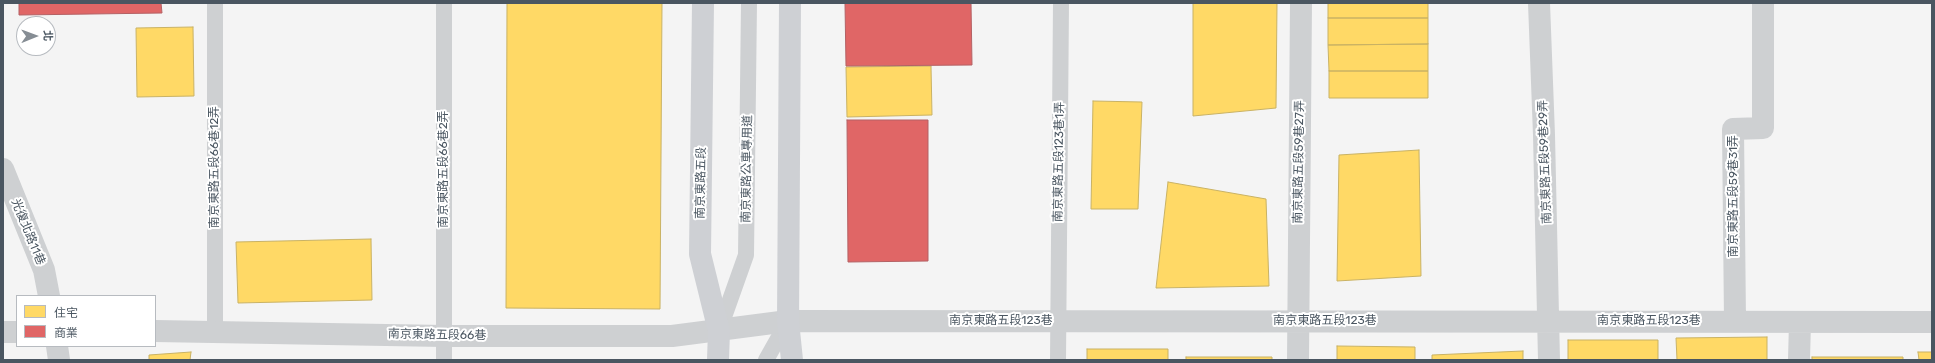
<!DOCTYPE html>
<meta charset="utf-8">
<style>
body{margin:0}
#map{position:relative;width:1935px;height:363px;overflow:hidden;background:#f4f4f4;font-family:Rubik,"Noto Sans TC",sans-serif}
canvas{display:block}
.frame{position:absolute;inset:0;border:4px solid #4a5661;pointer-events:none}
.legend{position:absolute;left:16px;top:295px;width:140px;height:52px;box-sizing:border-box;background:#fff;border:1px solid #b7bbc0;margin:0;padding:5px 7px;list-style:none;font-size:12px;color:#4a5661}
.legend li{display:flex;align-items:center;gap:8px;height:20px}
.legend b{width:20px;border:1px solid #b7bbc0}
.north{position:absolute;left:16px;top:16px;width:40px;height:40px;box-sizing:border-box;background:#fff;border:1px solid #b7bbc0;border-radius:50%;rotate:89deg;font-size:11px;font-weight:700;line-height:16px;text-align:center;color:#4a5661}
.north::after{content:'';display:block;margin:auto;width:14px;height:18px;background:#868d94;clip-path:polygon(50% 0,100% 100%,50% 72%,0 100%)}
</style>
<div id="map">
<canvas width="1935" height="363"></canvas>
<div class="frame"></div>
<ul class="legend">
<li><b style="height:11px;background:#ffd966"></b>住宅</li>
<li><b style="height:11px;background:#e06666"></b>商業</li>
</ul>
<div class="north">北</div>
</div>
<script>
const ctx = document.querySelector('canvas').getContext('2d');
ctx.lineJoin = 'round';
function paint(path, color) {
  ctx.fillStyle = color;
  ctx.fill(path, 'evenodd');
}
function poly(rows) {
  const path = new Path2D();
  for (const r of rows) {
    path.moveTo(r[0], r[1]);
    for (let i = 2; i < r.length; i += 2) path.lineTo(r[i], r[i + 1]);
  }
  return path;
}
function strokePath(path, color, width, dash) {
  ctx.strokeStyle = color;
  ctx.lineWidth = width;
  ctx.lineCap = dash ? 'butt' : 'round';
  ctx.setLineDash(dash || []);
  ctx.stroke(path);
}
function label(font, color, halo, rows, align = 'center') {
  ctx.font = font + ' Rubik,"Noto Sans TC",sans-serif';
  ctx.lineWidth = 4;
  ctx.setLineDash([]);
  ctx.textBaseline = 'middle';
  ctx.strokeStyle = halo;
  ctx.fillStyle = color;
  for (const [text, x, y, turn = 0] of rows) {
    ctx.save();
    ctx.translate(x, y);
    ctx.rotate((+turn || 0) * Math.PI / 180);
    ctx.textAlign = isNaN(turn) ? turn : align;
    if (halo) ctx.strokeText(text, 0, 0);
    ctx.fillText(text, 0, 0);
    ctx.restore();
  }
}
const homes = poly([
 [507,3,662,3,660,309,506,308,507,3],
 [1193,3,1277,3,1276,108,1193,116,1193,3],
 [1328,3,1428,3,1428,18,1328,18,1328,3],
 [1328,18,1428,18,1428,44,1328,45,1328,18],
 [193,27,194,96,137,97,136,28,193,27],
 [1428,44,1428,71,1329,71,1328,45,1428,44],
 [931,66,932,115,847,117,846,67,931,66],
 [1329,71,1428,71,1428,98,1329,98,1329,71],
 [1093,101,1142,102,1138,209,1091,209,1093,101],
 [1419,150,1421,276,1337,281,1339,155,1419,150],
 [1168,182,1266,199,1269,286,1156,288,1168,182],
 [371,239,372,300,238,303,236,242,371,239],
 [1767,337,1767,360,1677,360,1676,338,1767,337],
 [1568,340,1658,340,1658,360,1568,360,1568,340],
 [1337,346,1415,347,1415,360,1337,360,1337,346],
 [1087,349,1168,349,1168,360,1087,360,1087,349],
 [1523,351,1523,360,1432,360,1432,355,1523,351],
 [191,352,190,360,149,360,149,355,191,352],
 [1918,352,1932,352,1932,360,1919,360,1918,352],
 [1186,357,1272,357,1272,360,1186,360,1186,357],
 [1812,357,1903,357,1903,360,1812,360,1812,357]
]);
paint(homes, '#ffd966');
strokePath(homes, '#c9b264', 1);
const shops = poly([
 [19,3,161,3,162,13,19,15,19,3],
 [845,3,971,3,972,65,846,66,845,3],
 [847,120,928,120,928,261,848,262,847,120]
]);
paint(shops, '#e06666');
strokePath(shops, '#b36164', 1);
strokePath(poly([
 [215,3,215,331],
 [444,3,444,360],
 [719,331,746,255,749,3],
 [766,360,788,321],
 [1058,360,1061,3]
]), '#ced0d2', 16);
strokePath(poly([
 [1539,3,1544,135,1549,360],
 [3,169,44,270,49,296],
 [1735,321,1733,129,1763,128,1763,3],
 [155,331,444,336,672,336,788,321,1932,322],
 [3,332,17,332],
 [57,346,59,360],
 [1298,360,1301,3],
 [1799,360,1800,322]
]), '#ced0d2', 22);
strokePath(poly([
 [703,3,700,254,719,331,718,360],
 [790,3,788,321,792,360]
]), '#ced0d4', 22);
label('12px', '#4a5661', '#fff', [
 ["南京東路五段123巷1弄",1059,162,-89],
 ["南京東路五段59巷27弄",1299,162,-89],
 ["南京東路五段59巷29弄",1545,162,-92],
 ["南京東路五段66巷12弄",215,167,-90],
 ["南京東路五段66巷2弄",444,169,-90],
 ["南京東路公車專用道",747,169,-89],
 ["南京東路五段",701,183,-89],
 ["南京東路五段59巷31弄",1734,196,-90],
 ["光復北路11巷",28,232,68],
 ["南京東路五段123巷",1001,321],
 ["南京東路五段123巷",1325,321],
 ["南京東路五段123巷",1649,321],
 ["南京東路五段66巷",437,335,1]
]);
</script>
